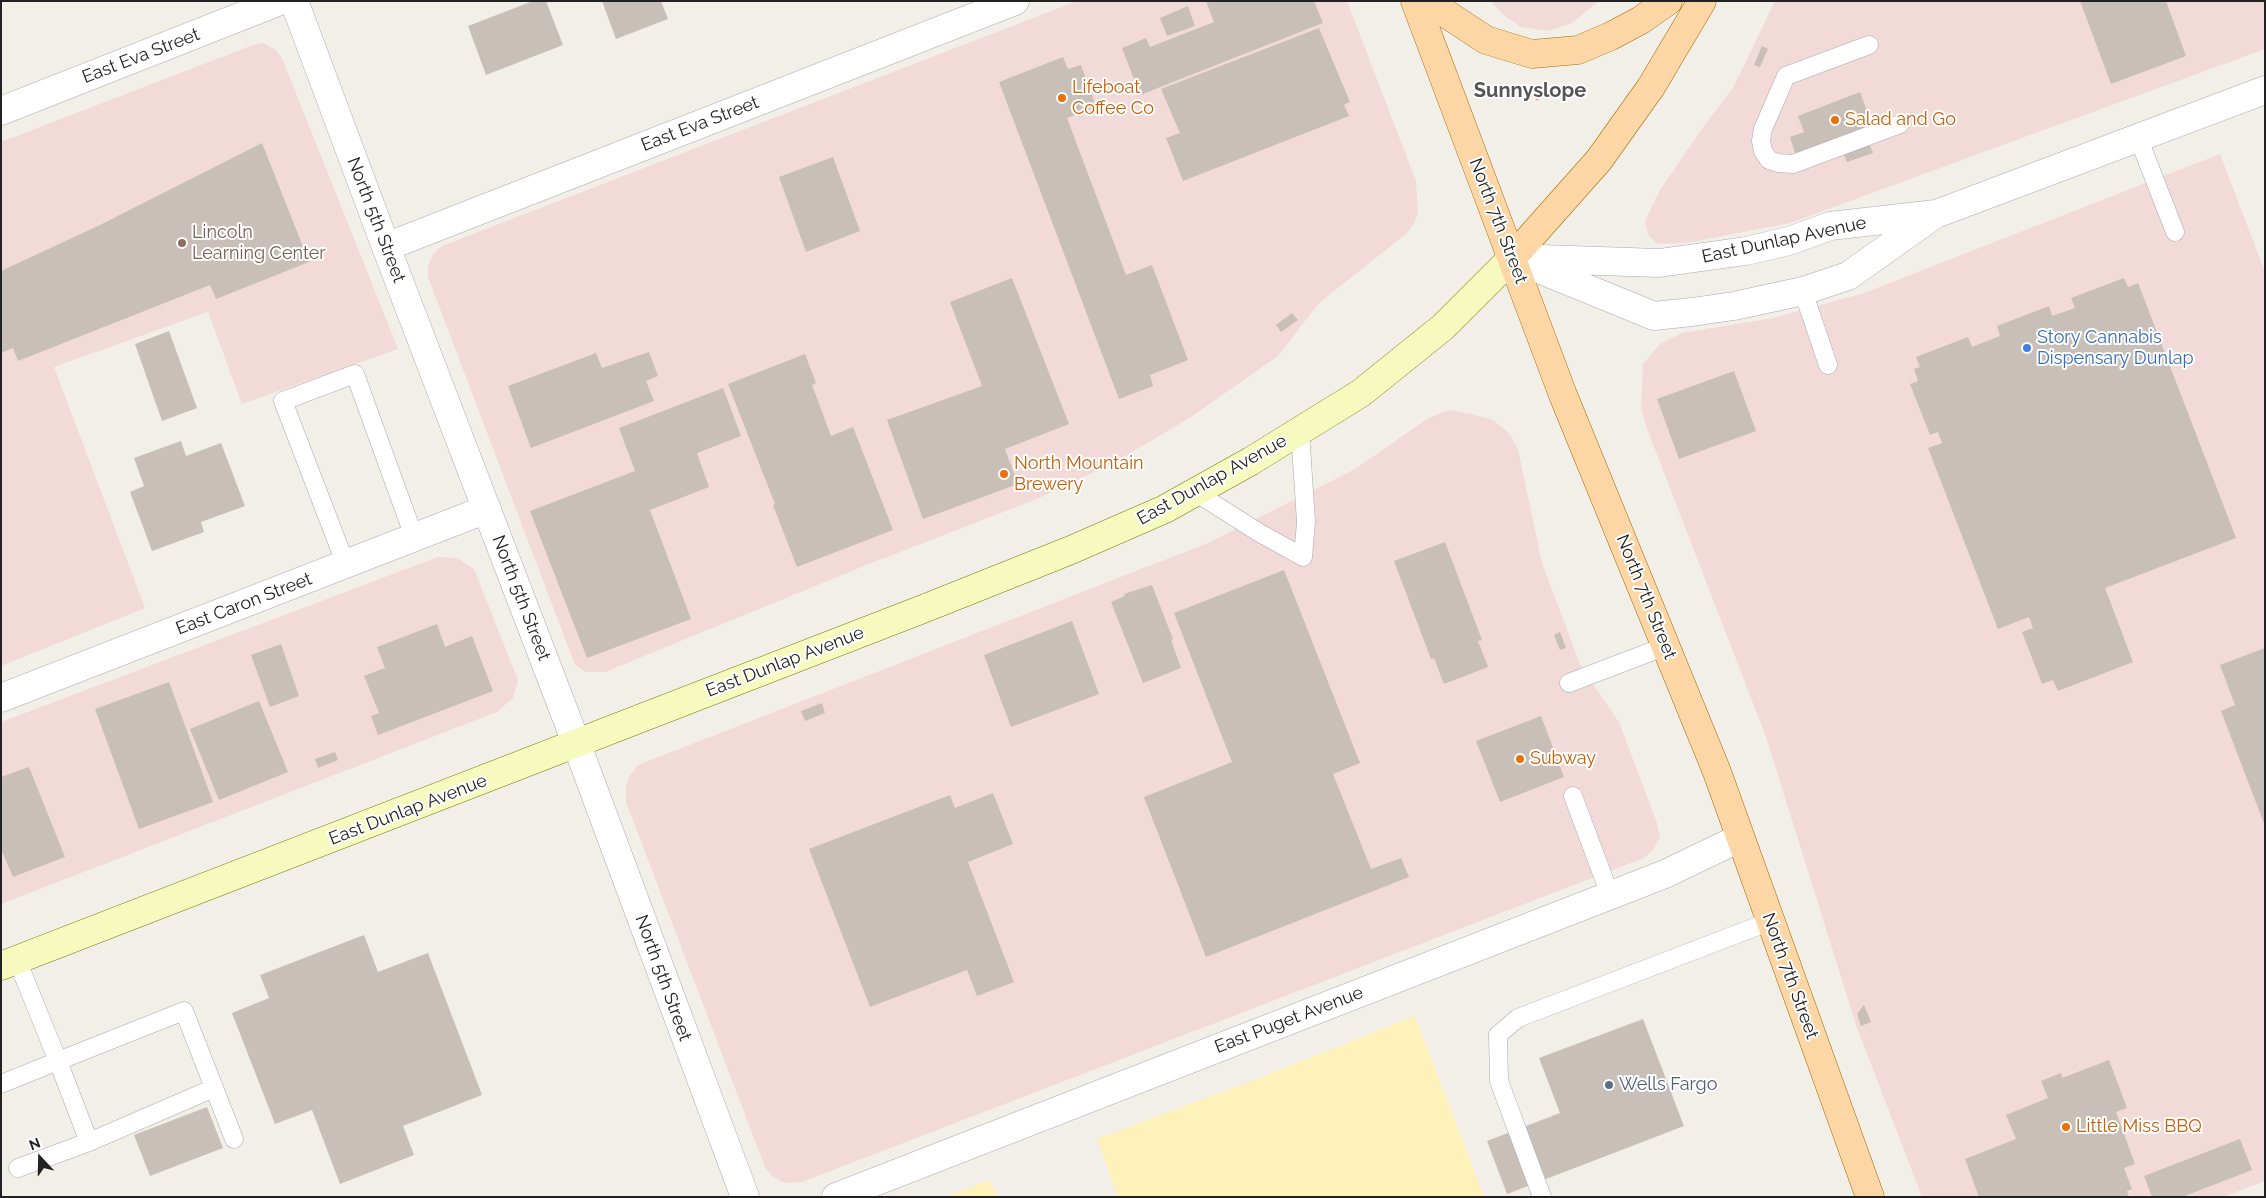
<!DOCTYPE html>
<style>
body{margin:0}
#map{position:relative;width:2266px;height:1198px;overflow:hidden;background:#f2efe9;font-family:Raleway,sans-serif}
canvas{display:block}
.frame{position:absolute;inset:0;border:2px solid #222;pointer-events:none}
.north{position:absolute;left:15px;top:1133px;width:50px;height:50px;-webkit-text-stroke:4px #fff;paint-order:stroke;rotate:339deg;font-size:14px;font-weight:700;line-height:20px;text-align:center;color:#222}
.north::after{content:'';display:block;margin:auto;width:18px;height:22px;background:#222;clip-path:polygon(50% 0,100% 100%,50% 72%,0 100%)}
</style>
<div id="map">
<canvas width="2266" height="1198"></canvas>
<div class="frame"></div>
<div class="north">N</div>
</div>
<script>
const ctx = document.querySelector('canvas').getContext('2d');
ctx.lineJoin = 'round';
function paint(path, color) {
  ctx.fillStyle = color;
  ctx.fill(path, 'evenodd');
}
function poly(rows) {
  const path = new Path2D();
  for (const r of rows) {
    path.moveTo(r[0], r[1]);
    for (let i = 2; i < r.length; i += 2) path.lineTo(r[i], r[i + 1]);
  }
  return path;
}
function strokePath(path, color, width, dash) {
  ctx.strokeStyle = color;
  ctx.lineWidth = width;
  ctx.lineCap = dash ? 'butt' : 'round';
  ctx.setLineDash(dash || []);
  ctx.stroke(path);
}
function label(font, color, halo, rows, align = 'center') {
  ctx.font = font + ' Raleway,sans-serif';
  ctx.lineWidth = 4;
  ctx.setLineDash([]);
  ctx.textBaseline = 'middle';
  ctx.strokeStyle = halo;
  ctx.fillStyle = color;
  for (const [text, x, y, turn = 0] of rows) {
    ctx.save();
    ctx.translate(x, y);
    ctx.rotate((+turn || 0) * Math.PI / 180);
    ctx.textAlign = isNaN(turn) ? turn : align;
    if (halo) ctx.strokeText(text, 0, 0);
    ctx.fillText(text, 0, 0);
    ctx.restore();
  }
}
paint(poly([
 [1077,1,1347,1,1416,181,1418,212,1414,224,1406,234,1319,303,1278,356,1191,417,1112,464,1037,499,869,564,605,672,586,672,575,665,428,277,428,266,433,254,442,246],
 [1490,1,1599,1,1572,23,1549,31,1521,27,1506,17],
 [1775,1,2265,1,2265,49,1790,223,1686,243,1658,244,1648,235,1645,221,1660,190,1701,130,1733,88],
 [263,43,276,50,282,58,398,349,242,404,208,312,54,367,145,608,1,666,1,142,253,45],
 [2220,154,2265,272,2265,1181,2223,1197,1922,1197,1856,1025,1766,737,1646,426,1641,408,1643,364,1661,343,1682,333,1773,318,1864,293],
 [1448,410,1472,414,1493,420,1509,433,1518,449,1542,563,1581,667,1619,722,1657,823,1660,837,1653,850,1644,858,802,1182,785,1183,773,1177,765,1167,626,802,626,786,629,777,638,765,1208,543,1355,469,1427,419],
 [438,557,457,558,474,569,518,680,513,698,497,712,1,904,1,722]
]), '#f2dad9');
paint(poly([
 [1415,1016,1484,1197,1118,1197,1097,1139,1262,1077],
 [990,1180,997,1197,946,1197]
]), '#fff1ba');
paint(poly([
 [533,1,546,1,563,45,486,75,468,26],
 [602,1,661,1,668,19,616,39],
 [1206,1,1314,1,1323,23,1140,95,1122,48,1146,38,1150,47,1214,22],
 [2080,1,2166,1,2186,56,2111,84],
 [1188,6,1195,26,1167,36,1160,18],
 [1319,28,1350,102,1344,105,1349,116,1183,181,1166,138,1180,133,1161,89],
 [1762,46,1768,49,1760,67,1754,65],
 [1063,57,1068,69,1081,65,1096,107,1067,118,1126,275,1152,265,1188,360,1150,375,1153,386,1119,399,999,82],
 [1860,92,1872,125,1863,128,1873,153,1847,162,1837,138,1795,153,1790,137,1804,132,1798,116],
 [262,143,309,262,216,299,210,285,18,361,13,348,1,353,1,271,100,225],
 [833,157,860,231,806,252,779,177],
 [1012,278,1069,424,1005,449,1018,484,923,519,887,420,982,386,950,302],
 [2124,278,2128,287,2138,283,2236,538,2105,588,2133,662,2058,691,2053,680,2042,684,2022,632,2033,628,2029,617,1998,629,1928,448,1942,443,1938,432,1930,435,1910,384,1918,381,1914,369,1920,367,1916,357,1968,337,1972,347,2000,336,1997,326,2049,306,2052,316,2075,308,2071,298],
 [1292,313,1298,320,1281,332,1276,325],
 [169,331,197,408,162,421,135,344],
 [649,352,658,376,646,381,654,401,531,448,508,386,596,353,602,368],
 [805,354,816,383,812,385,831,436,853,427,893,530,797,567,773,505,775,504,728,384],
 [1734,371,1756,431,1679,459,1657,399],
 [723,388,741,436,697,453,709,487,650,510,691,619,587,658,530,511,635,471,619,428],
 [181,441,186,456,221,443,245,506,201,522,204,532,152,551,130,492,144,486,134,458],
 [1445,542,1482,640,1478,641,1488,667,1444,684,1434,658,1431,659,1394,561],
 [1284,570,1360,763,1333,774,1371,869,1401,858,1409,877,1206,957,1144,797,1232,762,1174,613],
 [1152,585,1173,639,1171,640,1181,668,1143,683,1111,602,1125,596,1124,594],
 [1072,621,1099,694,1011,727,984,655],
 [437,624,445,647,472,636,493,691,378,735,371,716,379,713,364,676,385,668,377,647],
 [1560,632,1566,648,1560,650,1554,635],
 [281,644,299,696,270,707,251,655],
 [2265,648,2265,826,2221,711,2235,705,2220,665],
 [169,682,213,802,139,829,95,709],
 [259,701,288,772,219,800,190,729],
 [822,703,825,713,805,721,801,711],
 [1541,716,1564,777,1500,802,1476,741],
 [335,752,338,760,318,768,315,759],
 [29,767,65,857,13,877,1,849,1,777],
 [993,793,1013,844,968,862,1014,982,977,996,967,970,870,1007,809,849,950,795,955,808],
 [364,935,378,972,428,953,482,1095,403,1126,414,1155,340,1184,312,1110,275,1124,232,1013,269,998,260,975],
 [1864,1005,1871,1022,1861,1026,1857,1014],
 [1643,1019,1684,1126,1507,1194,1487,1141,1560,1113,1539,1058],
 [2109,1060,2127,1108,2116,1112,2135,1164,2124,1168,2132,1189,2127,1191,2129,1197,1979,1197,1965,1159,2016,1139,2006,1115,2048,1098,2041,1081,2061,1073,2062,1078],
 [207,1107,223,1148,150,1176,134,1135],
 [2240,1139,2252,1170,2182,1197,2152,1197,2144,1176]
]), '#c7bfb8');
const service = poly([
 [1869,45,1786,76,1763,129,1761,141,1763,151,1769,160,1778,163,1793,164,1900,124],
 [2138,137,2175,232],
 [1803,291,1828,365],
 [1195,492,1258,532,1303,557,1306,522,1300,431],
 [346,565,283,401,355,374,414,537],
 [1569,683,1666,646],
 [1573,796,1610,895],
 [1,1084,58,1061,17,960],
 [89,1142,58,1061,184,1011,234,1139],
 [18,1168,89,1142,214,1088],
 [1542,1197,1499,1081,1498,1035,1518,1018,1771,921]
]);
const minor = poly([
 [294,1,386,247,577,745,745,1197],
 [1,111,280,1],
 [386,247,1015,1],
 [1,698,487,509],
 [836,1197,1665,874,1740,838]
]);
const tertiary = poly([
 [1512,258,1659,263,1746,251,1789,241,1830,226,1936,214,2265,90],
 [1529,265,1654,316,1692,312,1734,306,1803,291,1848,276,1934,215]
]);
const secondary = poly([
 [1,966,923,609,1071,550,1165,509,1251,461,1361,393,1443,327,1512,258]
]);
const primary = poly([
 [1415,1,1563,395,1717,772,1870,1197],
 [1434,1,1445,13,1486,40,1532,54,1578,50,1611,36,1641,20,1668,1],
 [1512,258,1599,160,1651,87,1702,1]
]);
strokePath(service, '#a9a9a9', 19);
strokePath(minor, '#a9a9a9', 29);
strokePath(tertiary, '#a9a9a9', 29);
strokePath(secondary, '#707d05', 29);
strokePath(primary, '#a06b00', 29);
strokePath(poly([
 [1528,92,1539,100],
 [1514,97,1528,92]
]), '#fa8072', 3, [2.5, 2.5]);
strokePath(service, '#fff', 18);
strokePath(minor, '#fff', 28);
strokePath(tertiary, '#fff', 28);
strokePath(secondary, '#f7fabf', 28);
strokePath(primary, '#fcd6a4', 28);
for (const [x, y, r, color] of [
 [1062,98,5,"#e8710a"],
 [1835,120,5,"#e8710a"],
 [182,243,5,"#8d6e63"],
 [2027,348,5,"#3f7fe0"],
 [1004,474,5,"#e8710a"],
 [1520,759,5,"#e8710a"],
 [1609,1085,5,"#5c6f8a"],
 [2066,1127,5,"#e8710a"]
]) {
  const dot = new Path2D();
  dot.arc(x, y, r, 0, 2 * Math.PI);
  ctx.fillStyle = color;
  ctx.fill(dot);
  strokePath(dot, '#fff', 2);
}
label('18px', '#222', '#fff', [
 ["East Eva Street",141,56,-21],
 ["East Eva Street",700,124,-21],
 ["North 5th Street",376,220,69],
 ["North 7th Street",1498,221,69],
 ["East Dunlap Avenue",1784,240,-12],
 ["East Dunlap Avenue",1212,480,-29],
 ["North 7th Street",1646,597,68],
 ["North 5th Street",521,598,69],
 ["East Caron Street",244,604,-21],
 ["East Dunlap Avenue",785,662,-21],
 ["East Dunlap Avenue",408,810,-21],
 ["North 7th Street",1790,976,70],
 ["North 5th Street",663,978,70],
 ["East Puget Avenue",1289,1020,-21]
]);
label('18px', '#c56008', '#fff', [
 ["Lifeboat",1072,88],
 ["Coffee Co",1072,109],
 ["Salad and Go",1845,120],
 ["North Mountain",1014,464],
 ["Brewery",1014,485],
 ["Subway",1530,759],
 ["Little Miss BBQ",2076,1127]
], 'left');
label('18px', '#785e54', '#fff', [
 ["Lincoln",192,233],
 ["Learning Center",192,254]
], 'left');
label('18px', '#366cbe', '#fff', [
 ["Story Cannabis",2037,338],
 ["Dispensary Dunlap",2037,359]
], 'left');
label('18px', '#4e5e75', '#fff', [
 ["Wells Fargo",1619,1085]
], 'left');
label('bold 20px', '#555', '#fff', [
 ["Sunnyslope",1530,91]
]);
</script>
